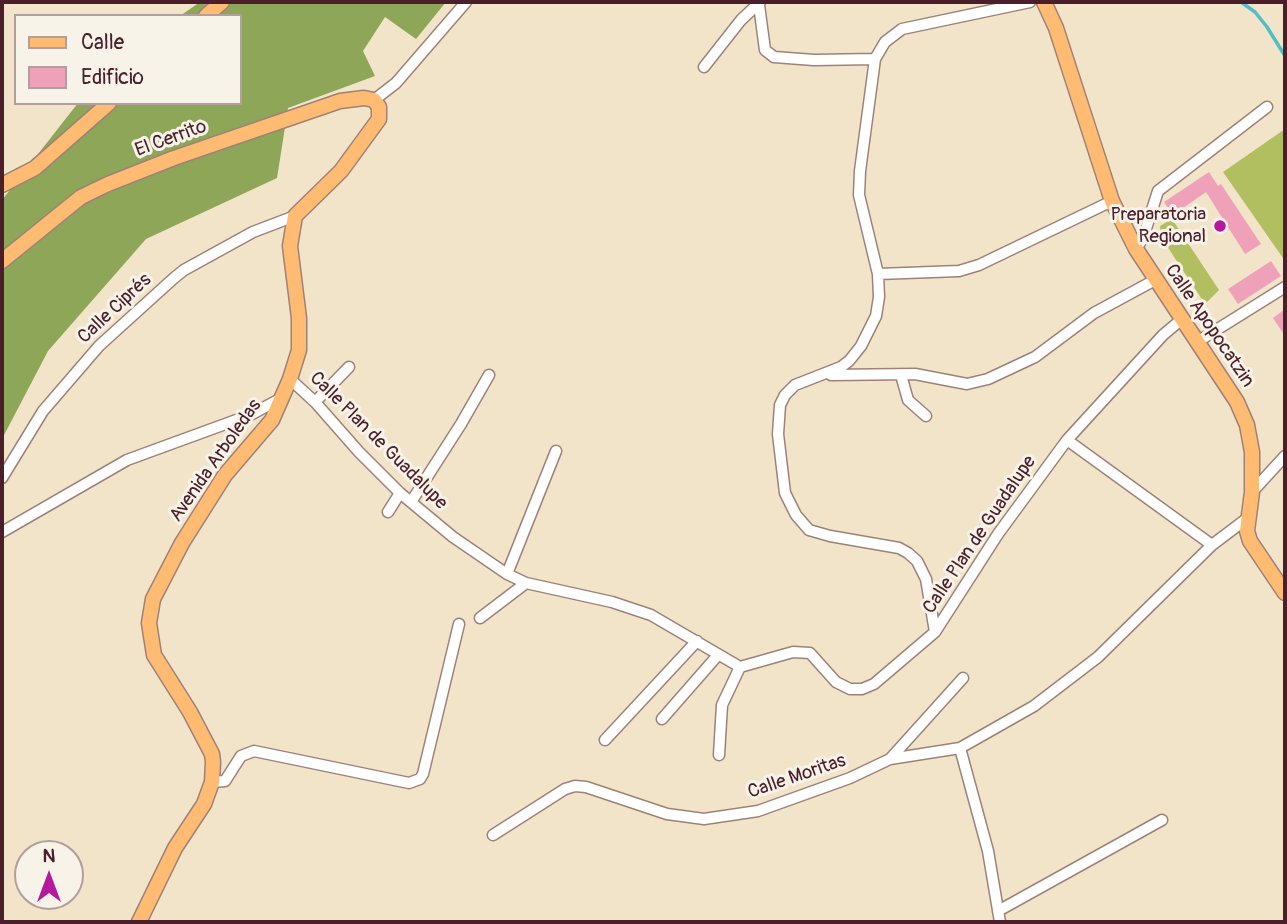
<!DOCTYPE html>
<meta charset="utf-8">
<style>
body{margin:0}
#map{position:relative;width:1287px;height:924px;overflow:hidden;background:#f2e4c9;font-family:Pangolin,sans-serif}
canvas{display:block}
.frame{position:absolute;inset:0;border:4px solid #4a1f2b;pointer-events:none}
.legend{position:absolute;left:14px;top:14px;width:228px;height:91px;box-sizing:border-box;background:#f7f3e8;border:2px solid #b29e9c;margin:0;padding:9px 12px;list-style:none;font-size:21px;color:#4a1f2b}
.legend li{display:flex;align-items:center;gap:14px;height:35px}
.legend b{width:35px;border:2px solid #b29e9c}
.north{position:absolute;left:14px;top:840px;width:70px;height:70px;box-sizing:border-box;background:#f7f3e8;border:2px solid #b29e9c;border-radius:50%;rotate:0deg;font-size:19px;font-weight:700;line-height:28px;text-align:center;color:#4a1f2b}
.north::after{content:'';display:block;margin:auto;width:24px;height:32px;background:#b5179e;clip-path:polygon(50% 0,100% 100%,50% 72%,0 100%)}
</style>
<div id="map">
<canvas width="1287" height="924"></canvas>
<div class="frame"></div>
<ul class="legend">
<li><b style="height:9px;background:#ffbb71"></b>Calle</li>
<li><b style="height:19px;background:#f0a1ba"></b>Edificio</li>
</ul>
<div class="north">N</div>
</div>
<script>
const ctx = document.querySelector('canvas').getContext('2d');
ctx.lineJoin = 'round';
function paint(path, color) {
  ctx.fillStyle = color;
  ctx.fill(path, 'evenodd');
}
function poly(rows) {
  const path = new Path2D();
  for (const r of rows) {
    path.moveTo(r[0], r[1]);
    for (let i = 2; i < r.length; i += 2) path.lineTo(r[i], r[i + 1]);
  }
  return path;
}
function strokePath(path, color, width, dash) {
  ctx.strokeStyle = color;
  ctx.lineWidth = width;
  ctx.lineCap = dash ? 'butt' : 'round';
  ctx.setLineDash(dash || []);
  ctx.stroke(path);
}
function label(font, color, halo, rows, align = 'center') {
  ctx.font = font + ' Pangolin,sans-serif';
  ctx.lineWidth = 6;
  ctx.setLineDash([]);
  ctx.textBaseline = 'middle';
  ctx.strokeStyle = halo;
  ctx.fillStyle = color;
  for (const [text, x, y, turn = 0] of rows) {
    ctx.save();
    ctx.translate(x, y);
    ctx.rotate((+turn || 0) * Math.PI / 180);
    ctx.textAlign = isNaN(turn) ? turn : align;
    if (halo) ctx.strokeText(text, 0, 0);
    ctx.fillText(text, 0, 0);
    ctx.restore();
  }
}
paint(poly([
 [1285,129,1285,261,1223,172],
 [1172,219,1219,290,1205,304,1161,237,1160,226]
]), '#b2bf61');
paint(poly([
 [200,2,446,2,416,39,385,17,363,51,375,76,288,108,277,178,146,239,48,351,2,439,2,200,78,103,240,103,240,16,180,16]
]), '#8da657');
strokePath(poly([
 [1241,2,1255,12,1267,27,1285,56]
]), '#50bec6', 3.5);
paint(poly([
 [1209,172,1218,186,1221,184,1261,244,1245,254,1206,192,1173,215,1164,202],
 [1271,261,1281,276,1238,304,1228,289],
 [1285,309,1285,336,1273,318]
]), '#f0a1ba');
const minor = poly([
 [759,5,765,50,774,57,814,60,875,59],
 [704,67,741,20,760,2],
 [374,100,396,83,466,2],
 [1136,249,1143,238,1158,191,1267,107],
 [878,274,959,271,979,265,1112,201],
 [1197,342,1285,287],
 [831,375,915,374,967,384,988,379,1035,357,1094,313,1155,280],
 [901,375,908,400,926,416],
 [290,379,315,402,359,452,400,493,453,537,507,574,526,583,612,602,651,615,740,667,793,652,810,653,836,682,850,689,862,689,874,684,935,632,998,534,1067,440,1163,335,1182,319],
 [315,402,349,367],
 [1067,440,1212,545],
 [2,478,43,411,99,346,174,278,184,270,253,232,295,216],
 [1252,492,1285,456],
 [411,502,461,424,489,375],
 [388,512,400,493],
 [2,532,127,460,250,415,282,398],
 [507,574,556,451],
 [480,618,526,583],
 [935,632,926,579,917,561,908,553,899,548,830,536,809,530,796,515,785,493,778,434,780,405,785,395,795,385,841,367,849,361,861,346,876,316,879,297,878,274,859,195,860,171,875,59,885,42,902,29,1030,2],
 [662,719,718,655],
 [605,740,697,641],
 [960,748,988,851,1000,922],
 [719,755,722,705,740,667],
 [890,759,963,678],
 [212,782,225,781,241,756,254,751,409,783,420,779,423,774,459,624],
 [493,835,565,789,575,786,586,787,667,814,704,819,758,811,850,778,890,759,960,748,1034,706,1098,657,1212,545,1249,517],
 [998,911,1162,820]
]);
const major = poly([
 [1044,2,1056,28,1112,201,1136,249,1237,402,1247,425,1252,452,1252,492,1247,531,1250,541,1285,593],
 [206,16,222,2],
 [2,185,35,168,109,103],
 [2,261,81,197,108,184,174,158,340,101,364,98,374,100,379,107,379,119,341,171,295,216,290,246,299,318,299,350,290,379,272,420,225,475,182,543,153,599,149,623,154,655,190,712,212,754,213,762,212,782,204,804,175,848,139,922]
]);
strokePath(minor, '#9e827a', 13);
strokePath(major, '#9e827a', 17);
strokePath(minor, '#fff', 10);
strokePath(major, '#ffbb71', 14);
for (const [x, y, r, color] of [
 [1220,226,7,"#b5179e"]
]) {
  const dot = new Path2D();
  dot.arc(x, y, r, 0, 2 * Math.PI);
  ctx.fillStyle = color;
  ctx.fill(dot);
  strokePath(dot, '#f7f3e8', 2.5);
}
label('19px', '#4a1f2b', '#f7f3e8', [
 ["El Cerrito",171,139,-20],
 ["Calle Ciprés",115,309,-43],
 ["Calle Apopocatzin",1209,326,56],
 ["Calle Plan de Guadalupe",378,441,45],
 ["Avenida Arboledas",216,461,-55],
 ["Calle Plan de Guadalupe",980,535,-56],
 ["Calle Moritas",797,777,-19]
]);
label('19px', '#4a1f2b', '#f7f3e8', [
 ["Preparatoria",1206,215],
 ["Regional",1206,237]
], 'right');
</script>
